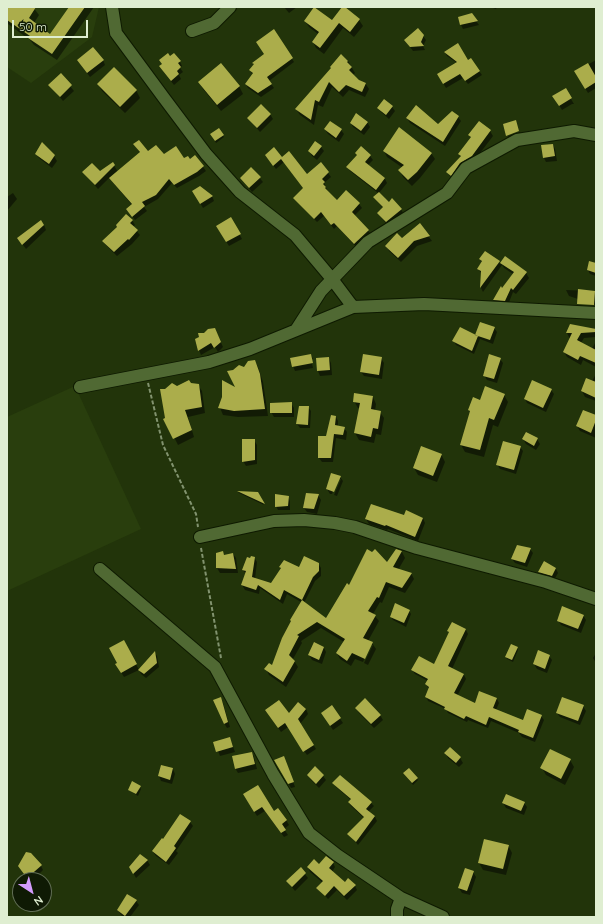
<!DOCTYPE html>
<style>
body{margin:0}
#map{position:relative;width:603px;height:924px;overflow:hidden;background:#22340a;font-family:Quicksand,sans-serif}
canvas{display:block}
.frame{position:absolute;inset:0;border:8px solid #dfeed1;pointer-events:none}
.north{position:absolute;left:12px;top:872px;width:40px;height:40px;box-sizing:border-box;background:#0f1a04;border:1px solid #626f56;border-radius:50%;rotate:144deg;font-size:11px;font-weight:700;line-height:16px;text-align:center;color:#dfeed1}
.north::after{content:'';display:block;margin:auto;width:14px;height:18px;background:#d39cfc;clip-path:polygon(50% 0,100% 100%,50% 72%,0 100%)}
.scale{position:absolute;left:12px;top:20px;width:76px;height:18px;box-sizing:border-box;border:2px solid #dfeed1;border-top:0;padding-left:5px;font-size:12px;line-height:14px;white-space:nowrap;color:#dfeed1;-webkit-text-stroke:3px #0f1a04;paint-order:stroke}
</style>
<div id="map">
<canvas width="603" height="924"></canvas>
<div class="frame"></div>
<div class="north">N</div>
<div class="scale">50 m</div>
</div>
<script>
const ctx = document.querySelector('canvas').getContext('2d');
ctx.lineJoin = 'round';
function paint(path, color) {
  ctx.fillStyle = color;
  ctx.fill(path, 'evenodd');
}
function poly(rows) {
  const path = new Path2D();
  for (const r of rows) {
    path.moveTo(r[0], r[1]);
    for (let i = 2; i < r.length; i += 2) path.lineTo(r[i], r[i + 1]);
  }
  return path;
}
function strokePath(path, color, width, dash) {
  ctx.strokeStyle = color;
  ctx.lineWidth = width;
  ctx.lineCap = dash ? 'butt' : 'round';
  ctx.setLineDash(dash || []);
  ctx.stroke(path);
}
paint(poly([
 [7,7,99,7,92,37,31,83,7,67],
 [75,386,141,529,7,591,7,417]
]), '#293e0d');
paint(poly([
 [7,7,33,7,39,15,34,23,51,35,70,7,94,7,57,60,34,45,30,40,8,24,7,26],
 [284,7,297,7,289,13],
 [344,7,359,20,363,26,354,37,343,28,324,54,316,48,313,42,318,34,309,27,305,21,332,21],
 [490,7,497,7,496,9],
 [471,14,479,25,463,29,461,25],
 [274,31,294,62,269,81,274,88,261,97,248,88,246,84,253,75,250,70,265,54],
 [423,36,426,40,423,46,425,50,413,51,405,40],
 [445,52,468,62,479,71,482,75,468,84,463,78,446,88,438,75,457,63,447,56],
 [170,58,180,62,182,66,180,68,183,72,179,75,181,79,174,85,163,71],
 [103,60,105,65,90,77,81,65],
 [596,60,596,88,588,93,575,72],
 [348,61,355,73,353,75,359,81,365,83,369,89,365,97,349,90,343,97,332,87,323,107,318,105,314,125,300,115,296,109],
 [61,75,74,91,63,101,50,85],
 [199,82,239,86,243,94,221,111,203,89],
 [98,84,136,90,140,98,125,113,102,91],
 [565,89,574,104,572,104,562,110,554,97],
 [384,100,392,107,395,111,389,119,381,112,378,108],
 [270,114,273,119,260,132,248,118],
 [458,117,461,121,445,146,410,123,407,118,438,125],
 [367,122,370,127,364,135,353,127,351,123],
 [218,129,224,137,216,143,211,134],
 [325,129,341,130,344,134,339,142,328,134],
 [490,131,493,136,474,161,453,180,447,172,461,157,459,154,471,138,470,135],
 [520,132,521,136,510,140,508,136],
 [135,145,148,152,164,156,190,160,195,156,206,171,199,176,177,188,172,183,158,199,144,207,147,211,135,220,130,213,132,205,109,178,98,189,83,172,100,172,113,164,118,172,140,153],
 [553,145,555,149,557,161,546,162,544,158,542,146],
 [321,147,324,151,317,160,312,156,309,151],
 [361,148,370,156,373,160,368,165,385,179,387,183,379,193,389,203,401,209,403,213,388,226,378,213,383,208,374,197,378,193,350,171,348,167,358,155],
 [384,151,431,153,435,159,420,178,412,186,403,177,400,171,403,168,387,157],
 [36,154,54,156,57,161,52,168,39,158],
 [266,156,282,159,307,175,321,163,331,177,324,183,328,192,337,201,359,204,362,208,354,216,371,234,357,248,337,226,334,229,324,216,317,222,294,198,304,189,284,162,276,169],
 [251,168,263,182,252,192,241,178],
 [193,191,212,196,214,201,203,208],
 [13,193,17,199,7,211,7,197],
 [231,219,242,239,229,246,217,227],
 [132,220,135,225,133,227,140,235,132,244,117,256,106,245,103,241],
 [44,225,46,230,26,249,18,238],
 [420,225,432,241,417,246,401,262,389,251,387,246,402,239],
 [505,258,526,273,529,278,516,294,513,292,508,305,496,304,493,300,513,274,504,268,502,265,483,292,481,288,482,274,478,269,482,263,480,259,499,262,500,264],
 [589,262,596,264,596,276,590,274,588,270],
 [566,290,594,291,596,295,596,305,569,296],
 [571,325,596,331,596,337,584,338,581,343,592,349,596,341,596,367,583,360,581,365,567,357,564,352,570,339,567,333],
 [460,328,478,337,477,334,494,328,497,332,493,344,480,339,474,354,456,345,454,341],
 [217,334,223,347,218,352,215,347,201,355,199,350],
 [311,355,313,359,311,359,313,368,295,371,293,366],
 [381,358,384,363,382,379,364,376,361,372],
 [317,359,329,359,331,363,332,375,320,376,318,371],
 [500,359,503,363,497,383,487,380,484,375],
 [255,361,258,367,263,382,268,416,238,417,223,415,220,408,237,389,244,368],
 [596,374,596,401,585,397,582,391,587,379,592,381],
 [191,384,198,385,202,391,205,413,188,417,194,437,178,445,165,419,177,387],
 [551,390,554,394,546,412,527,403,525,399],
 [504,395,508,402,498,427,493,425,484,457,465,452,461,445,470,412,469,410,481,401],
 [373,397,376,404,375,411,380,412,384,418,381,435,376,434,374,443,359,440,355,433,360,408,358,408,354,401],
 [291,403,294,408,294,417,274,417,271,412],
 [308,407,311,411,310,428,300,428,297,424],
 [596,416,596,438,580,431,577,426],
 [336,417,338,421,338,426,344,428,347,432,346,440,336,438,333,462,322,462,319,458],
 [523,439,537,439,540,444,536,450,526,444],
 [254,440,257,445,257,464,246,466,243,461],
 [520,447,523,451,516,474,500,469,497,464],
 [441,454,445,462,437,482,418,475,414,468],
 [340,477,343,481,337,496,334,495,341,479,338,479,332,494,330,494,327,489],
 [238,492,257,492,264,505,239,493],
 [318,495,321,500,317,514,307,512,304,508],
 [288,497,290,501,290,510,278,510,276,506],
 [404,517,423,518,425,523,418,541,388,529,387,530,369,524,366,519],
 [530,549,533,553,527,567,515,563,512,559],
 [396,550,402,552,405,558,398,570,411,573,414,579,405,593,389,587,382,603,380,602,373,614,379,621,368,641,372,643,376,649,368,665,364,663,373,645,370,645,363,662,355,659,351,666,340,659,337,653,344,642,321,628,301,641,302,643,293,659,298,667,286,687,269,675,266,669,272,667,301,602,287,594,283,604,260,588,259,594,245,590,242,585,246,574,243,570,251,559,254,557,257,562,255,579,272,584,281,569,280,567,300,569,318,563,321,568,321,576,315,581,304,603,326,620,349,587,388,564],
 [222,552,225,556,233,554,236,558,238,573,220,573,217,568,217,553],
 [556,569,558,573,554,580,542,577,539,572],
 [409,611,411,614,406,627,393,620,391,617],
 [583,615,586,620,581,633,561,625,558,620],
 [452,623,466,630,468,634,452,669,464,675,466,679,457,696,475,705,497,699,499,703,496,710,523,722,541,716,544,720,535,742,522,737,519,733,491,721,488,728,468,720,467,722,448,713,446,709,428,701,426,696,429,689,426,684,428,681,415,674,412,670,435,666,450,634,448,631],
 [124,641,139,670,124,677,119,669,118,664],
 [324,648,326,652,322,664,312,660,309,655],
 [517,648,518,650,513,662,507,659,506,657],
 [155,653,157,656,159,667,146,678,141,674,139,670],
 [596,653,596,663,593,658],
 [549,656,552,660,547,673,537,669,534,664],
 [221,698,223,703,230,727,227,728,224,723],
 [583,706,586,711,580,725,560,717,557,713],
 [332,707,343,723,333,730,325,718],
 [356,708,380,715,383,720,374,728,359,713],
 [306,709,308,714,300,724,316,749,307,755,288,727,281,732,269,715,289,715],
 [230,738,235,752,220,756,215,743],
 [252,753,254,757,257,769,238,773,235,768],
 [446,753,460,758,463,763,459,767,448,758],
 [275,760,286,762,295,787,291,788],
 [570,760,574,767,565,785,546,775,542,768],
 [162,766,173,769,175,774,172,784,161,781,159,776],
 [315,768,323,776,326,780,319,788,311,780,308,775],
 [405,775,417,778,418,780,413,785],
 [334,783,371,803,374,806,368,812,375,817,377,821,358,845,349,834,364,818,351,806,349,803,351,800,336,787],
 [140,787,141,789,138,796,129,790],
 [244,795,286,820,289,825,284,829,288,835,284,837,265,811,257,816],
 [503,803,524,803,527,807,524,815,506,808],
 [190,822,193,826,176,851,178,853,169,865,156,856,153,852],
 [508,845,512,853,506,875,483,870,479,863],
 [147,860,150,865,136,878,130,867],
 [333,863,335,867,332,872,345,883,355,886,357,890,347,900,337,890,328,899,318,888,323,883,310,872,308,867],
 [41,866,43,870,33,880,29,880,22,870],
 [300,868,308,878,295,891,287,881],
 [473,872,476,877,470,895,462,893,459,888],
 [136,901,139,905,130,917,124,917,121,915,118,910]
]), '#0007');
paint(poly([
 [7,7,36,7,29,18,50,34,69,7,85,7,52,54,28,38,30,36,7,20],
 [314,7,332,20,342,7,345,7,360,19,350,32,339,23,320,48,312,42,319,32,304,21],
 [472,13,478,21,460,25,458,17],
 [418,28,424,35,421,42,424,46,410,47,404,40],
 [274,29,293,58,267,77,272,84,258,93,245,84,253,73,249,70,254,64,252,63,264,54,256,42],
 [458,43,468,60,471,58,480,71,465,81,460,74,443,84,437,74,457,62,444,52],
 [93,47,104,60,87,73,77,60],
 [168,53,170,56,174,53,181,61,178,63,181,67,177,71,179,74,171,81,159,66,162,64,159,60],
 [341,54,348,61,347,62,352,67,349,70,359,80,366,83,362,92,346,85,339,92,329,82,319,102,315,100,311,120,295,109,331,68,330,67],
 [221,63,240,86,217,105,198,82],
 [588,63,596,77,596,82,585,89,574,71],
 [114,67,137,90,120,107,97,84],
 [61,73,72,85,60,97,48,85],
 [566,88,572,98,559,106,552,96],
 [384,99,393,106,386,115,377,108],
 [261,104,271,114,257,128,247,118],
 [416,105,438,124,452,111,459,116,443,142,406,118],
 [356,113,368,122,361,131,350,123],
 [516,120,519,131,506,136,503,124],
 [330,121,342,129,336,138,324,129],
 [479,121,491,130,472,156,460,163,451,176,446,172,461,156,458,154,471,137,468,135],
 [399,127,432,153,417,172,408,180,398,170,404,165,383,151],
 [219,128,224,135,215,141,210,134],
 [139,140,148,151,156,145,164,154,176,146,184,158,188,156,190,159,195,155,204,166,197,172,174,185,169,179,156,195,142,202,145,206,132,217,126,209,132,204,109,178,140,152,133,144],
 [315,141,322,146,314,156,308,151],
 [42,142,55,155,49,164,35,154],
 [553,144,555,156,543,158,541,145],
 [361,146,371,155,365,162,385,178,376,190,346,167,357,155,355,153],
 [274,147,282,157,289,151,307,174,321,162,329,172,322,179,325,182,323,184,326,187,325,188,337,200,346,190,360,203,352,212,369,230,354,244,334,223,331,225,321,212,314,219,293,198,303,188,281,159,273,166,265,155],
 [113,162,115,165,95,185,82,172,92,163,100,171],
 [251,167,261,177,249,188,240,178],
 [200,186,213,196,200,204,192,191],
 [379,192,389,202,392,198,402,209,386,222,377,213,383,207,373,197],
 [126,214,133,220,130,223,138,230,129,240,128,239,114,252,102,241,117,227,116,225],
 [231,217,241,234,226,242,216,226],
 [41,220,44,225,22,245,17,238],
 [420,223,430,236,414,241,398,258,385,246,397,233,402,238],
 [485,251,500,261,480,288,481,271,477,269,482,261,479,259],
 [505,256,527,272,513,290,511,288,505,301,493,300,501,286,502,288,514,272,500,263],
 [589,261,596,263,596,273,587,270],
 [578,289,595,291,594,305,577,304],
 [480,322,495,327,490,340,475,335],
 [570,324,596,329,596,332,581,333,577,340,596,350,596,363,580,356,578,360,563,352,572,333,566,333],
 [460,327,478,336,472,351,452,341],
 [215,328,221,342,214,348,211,343,198,351,195,339,199,337,198,333,204,333,208,329],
 [311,354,313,363,292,367,290,358],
 [363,354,382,357,379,375,360,372],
 [489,354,501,358,494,379,483,376],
 [329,357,330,370,317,371,316,358],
 [255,360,260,374,265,409,234,411,218,408,222,397,222,380,235,387,227,371,233,370,239,365,244,367,248,361],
 [586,378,596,382,596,398,581,391],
 [189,380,191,383,199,384,202,407,185,410,192,430,173,439,163,419,165,418,160,389,165,389,172,383,177,386],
 [532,380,552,389,543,408,524,399],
 [485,386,505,394,494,420,489,418,480,450,460,445,470,411,468,410,473,397,480,400],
 [354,393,373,396,371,409,381,411,378,429,373,428,371,437,354,433,360,403,353,402],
 [292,402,292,413,270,413,270,403],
 [299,406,309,406,308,425,296,424],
 [583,410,596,415,596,420,591,433,576,426],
 [331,415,336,416,335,425,345,427,343,435,334,434,331,458,318,458,318,436,326,436],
 [526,432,538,438,534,446,522,439],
 [242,439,255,439,255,460,242,462],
 [503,441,521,446,514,470,496,465],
 [421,446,442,454,433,476,413,468],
 [331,473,341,476,334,492,326,489],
 [237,491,258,492,265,504],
 [306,493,319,494,314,509,303,508],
 [275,494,289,496,288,506,275,507],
 [371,504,404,515,406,510,423,518,415,537,386,525,385,526,365,519],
 [517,545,531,548,525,563,511,559],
 [367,549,372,552,375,549,387,562,396,549,402,551,393,567,412,573,402,588,386,582,379,598,377,597,368,611,376,615,363,638,373,642,365,659,352,653,347,661,336,653,345,639,317,622,297,635,299,636,289,655,295,661,283,682,264,669,269,663,272,665,282,638,291,621,290,620,302,600,326,618,347,583,349,585],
 [223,551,224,555,233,553,236,569,216,568,216,553],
 [251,556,255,557,252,577,271,583,281,568,279,567,284,560,299,567,304,556,319,563,319,571,313,577,302,600,284,590,280,600,258,585,256,590,241,585,246,571,242,570,247,557,250,558],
 [544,561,556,568,552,576,538,572],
 [395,603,410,610,404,623,390,617],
 [562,606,584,615,578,629,557,621],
 [452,622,466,629,448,666,464,674,454,693,475,703,479,691,497,698,493,708,523,720,527,709,542,715,533,738,518,732,519,730,489,717,486,725,466,716,464,719,444,709,445,707,425,697,429,687,425,684,428,679,411,670,419,656,434,664,449,632,447,631],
 [124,640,137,664,121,673,115,664,117,663,109,648],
 [314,642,324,647,319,660,308,655],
 [511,644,518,647,512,660,505,657],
 [538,650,550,655,545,669,533,664],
 [155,651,157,663,144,674,138,670],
 [221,697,228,722,224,724,213,700],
 [562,697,584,705,578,721,556,713],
 [365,698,381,715,371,724,355,708],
 [279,700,289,713,298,702,306,709,298,719,314,745,303,752,285,723,278,728,265,710],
 [332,705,341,718,330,726,321,713],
 [230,737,233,747,216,752,213,742],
 [450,747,461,757,456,763,444,753],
 [550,749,571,759,561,779,540,768],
 [252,752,255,764,235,769,232,756],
 [284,756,294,782,288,784,274,760],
 [161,765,173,768,170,780,158,776],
 [315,766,324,775,316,784,307,775],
 [409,768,418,778,412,783,403,773],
 [340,775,372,802,366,809,375,816,356,842,347,834,364,817,348,802,351,799,332,783],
 [132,781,141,786,136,794,128,790],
 [258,785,274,811,278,808,287,820,282,824,286,830,281,833,262,807,254,812,243,794],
 [506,794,525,802,521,811,502,803],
 [180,814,191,821,174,846,176,848,166,862,152,851,162,838,163,839],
 [484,839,509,845,503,869,478,863],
 [26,852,31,853,42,865,27,878,18,866],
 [140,854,148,860,133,874,129,867],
 [326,856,334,862,329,868,345,882,348,878,356,885,344,896,334,886,325,896,316,888,323,881,307,867,314,859,319,864],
 [301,867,306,873,292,887,286,881],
 [465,868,474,871,467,891,458,888],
 [127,894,137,900,125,916,117,910]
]), '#abad4b');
const street = poly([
 [112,7,116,33,164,98,206,154,240,192,295,235,332,279,353,307],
 [192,31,214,23,230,7],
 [296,330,321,291,368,242,447,193,466,168,517,140,574,131,596,135],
 [80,387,209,362,250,349,353,307,424,304,596,313],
 [200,537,274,521,304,520,335,523,355,527,417,548,546,582,596,599],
 [100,569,215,667,273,774,309,833,337,855,401,898,443,917],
 [397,917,397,909,401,898]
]);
strokePath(street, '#0e1a01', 14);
strokePath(poly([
 [148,383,163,445,196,514,198,527],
 [201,548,221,658]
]), '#82936f', 2, [4, 2]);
strokePath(street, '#506933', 12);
</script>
